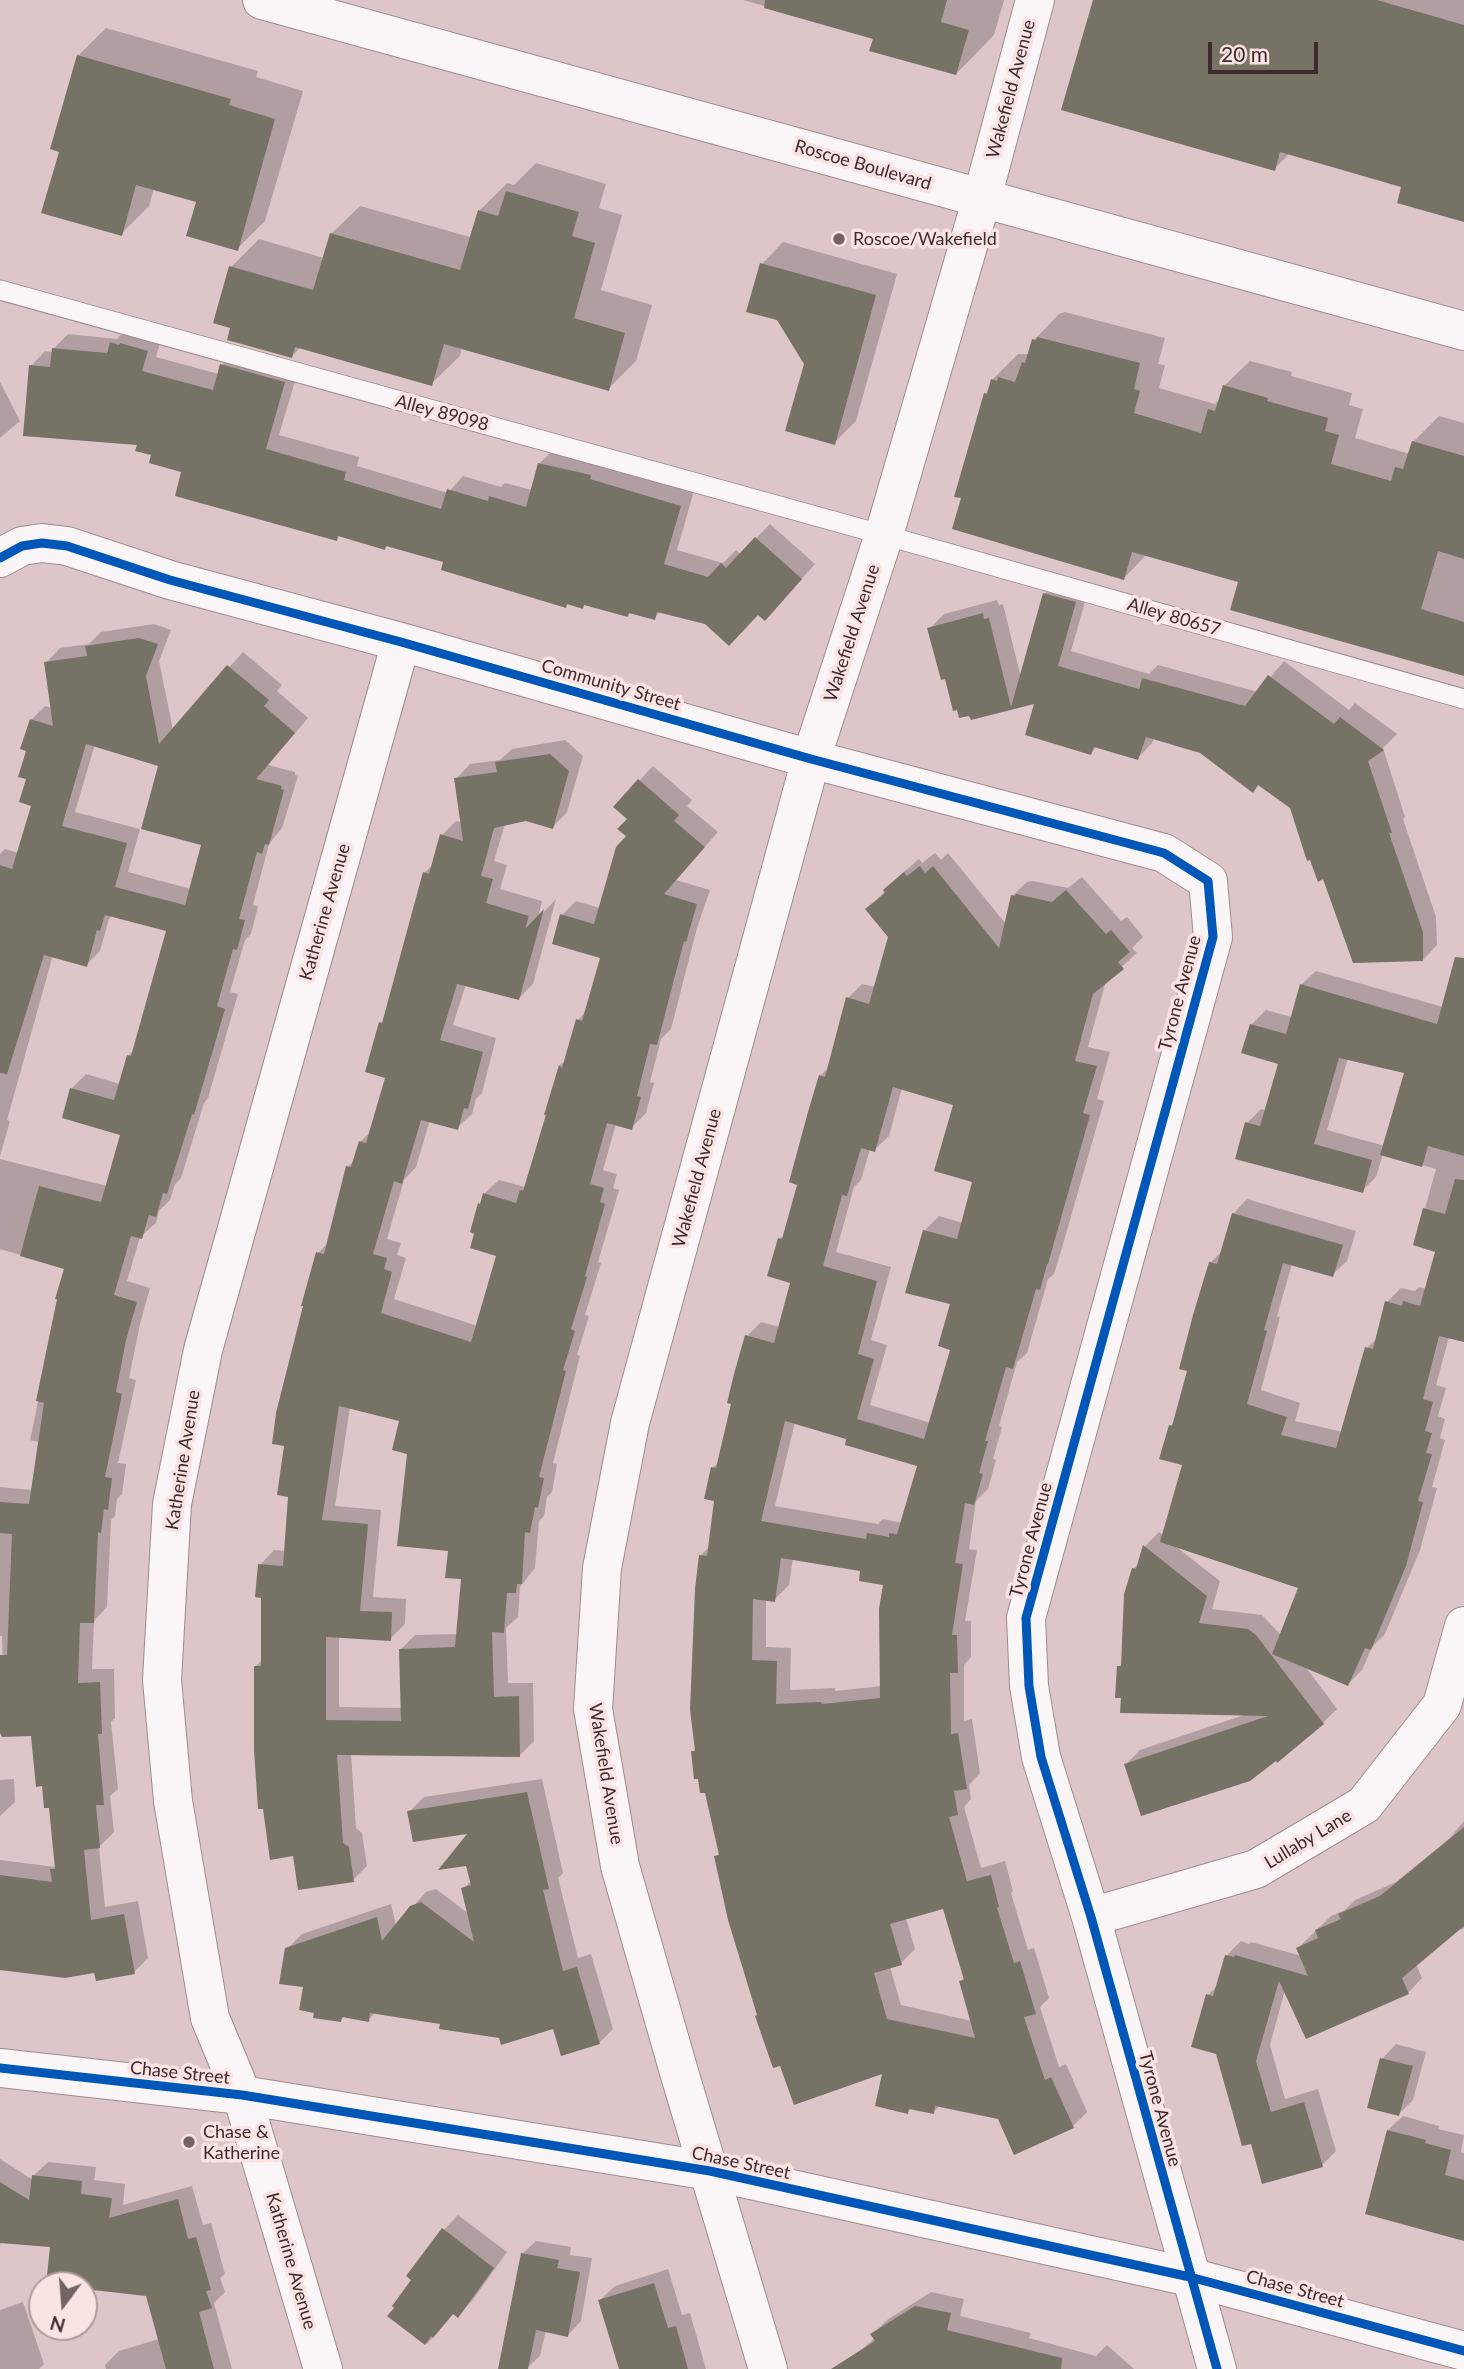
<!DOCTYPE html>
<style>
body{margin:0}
#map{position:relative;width:1464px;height:2369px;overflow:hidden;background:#dec6c8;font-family:Lato,sans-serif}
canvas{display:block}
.north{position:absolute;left:28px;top:2271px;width:70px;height:70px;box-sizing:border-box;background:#fbe3e4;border:2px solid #af9a9b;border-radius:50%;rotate:196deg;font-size:19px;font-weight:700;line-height:28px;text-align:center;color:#3d2c2d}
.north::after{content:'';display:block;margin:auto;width:24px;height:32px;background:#756263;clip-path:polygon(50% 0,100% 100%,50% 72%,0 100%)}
.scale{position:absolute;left:1208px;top:42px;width:110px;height:32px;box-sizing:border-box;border:4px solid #3d2c2d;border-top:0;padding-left:9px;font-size:21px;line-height:24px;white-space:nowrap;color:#3d2c2d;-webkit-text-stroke:5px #fbe3e4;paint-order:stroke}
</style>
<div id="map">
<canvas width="1464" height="2369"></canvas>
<div class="north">N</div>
<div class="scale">20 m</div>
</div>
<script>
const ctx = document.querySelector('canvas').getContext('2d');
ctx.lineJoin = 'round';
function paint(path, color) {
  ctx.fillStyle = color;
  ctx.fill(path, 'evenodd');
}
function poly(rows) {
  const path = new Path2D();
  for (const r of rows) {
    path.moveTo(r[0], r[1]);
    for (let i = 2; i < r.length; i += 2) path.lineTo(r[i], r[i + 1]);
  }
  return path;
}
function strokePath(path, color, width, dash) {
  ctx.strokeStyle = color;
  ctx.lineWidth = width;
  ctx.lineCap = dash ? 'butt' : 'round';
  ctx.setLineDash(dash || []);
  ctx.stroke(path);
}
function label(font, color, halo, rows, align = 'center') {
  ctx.font = font + ' Lato,sans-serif';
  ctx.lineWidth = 7;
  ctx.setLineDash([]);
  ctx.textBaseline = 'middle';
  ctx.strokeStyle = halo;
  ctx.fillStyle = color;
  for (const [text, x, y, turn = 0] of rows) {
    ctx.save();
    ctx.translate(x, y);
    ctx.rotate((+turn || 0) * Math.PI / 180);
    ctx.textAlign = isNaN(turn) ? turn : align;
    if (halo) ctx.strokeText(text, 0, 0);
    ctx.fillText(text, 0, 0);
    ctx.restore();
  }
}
paint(poly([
 [743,0,1004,0,994,35,956,74,875,38],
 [1095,0,1464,0,1464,220,1403,186,1290,153,1274,169],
 [106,28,258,71,256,77,303,91,265,221,237,249,198,201,154,188,149,206,121,234,61,151,78,56],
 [536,163,606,184,599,208,622,215,601,290,652,305,636,361,608,389,462,347,460,356,431,384,301,347,292,356,232,327,231,267,259,239,324,258,331,234,360,206,470,237,479,211,507,183,514,185],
 [783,242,897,274,856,421,834,443,806,363,762,264],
 [1065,312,1165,338,1158,364,1165,365,1159,388,1215,404,1221,398,1224,386,1250,361,1292,372,1291,376,1352,393,1349,405,1363,409,1355,438,1410,454,1413,442,1439,416,1464,423,1464,674,1240,581,1147,554,1124,578,986,394,992,380,1018,354,1029,354,1034,340,1059,314],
 [126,329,162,337,156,357,219,374,222,365,236,350,299,368,279,435,359,457,357,466,448,493,463,476,501,487,505,483,532,490,540,463,554,449,694,491,677,550,723,563,736,550,741,554,770,524,815,564,779,604,759,613,706,622,661,611,654,618,630,612,627,615,585,604,582,607,569,603,566,606,445,561,388,545,385,548,340,535,336,539,183,471,153,454,31,366,45,351,53,352,53,349,68,334,117,339],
 [0,382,20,421,0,438],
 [1059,579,1089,588,1071,651,1149,674,1158,665,1258,692,1284,661,1349,710,1355,703,1397,734,1383,748,1405,817,1403,819,1436,917,1437,945,1423,960,1324,877,1291,807,1259,784,1253,790,1201,751,1154,738,1152,743,1138,758,1097,746,1091,753,1036,701,972,718,929,629,944,614,997,600,999,605,1003,604,1021,678,1045,594],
 [154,624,171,630,159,661,173,730,243,652,282,685,277,691,308,718,268,765,295,772,295,775,298,776,282,828,269,844,253,905,258,906,251,934,245,940,230,992,238,994,208,1098,204,1103,181,1178,175,1184,170,1200,159,1211,156,1223,140,1237,127,1281,150,1288,140,1324,129,1378,136,1380,118,1463,126,1464,122,1494,117,1499,115,1516,111,1520,107,1607,94,1621,92,1669,114,1669,115,1718,111,1722,118,1789,110,1796,114,1832,99,1847,105,1907,138,1901,148,1958,134,1972,0,1968,0,1860,56,1867,51,1806,32,1734,0,1732,0,1684,3,1681,2,1636,0,1636,0,1487,32,1490,38,1442,30,1440,66,1268,0,1249,0,1159,107,1186,122,1133,71,1089,86,1074,120,1084,128,1056,135,1049,168,930,113,915,109,919,100,951,86,965,53,955,7,1120,10,1121,0,1156,0,854,5,849,19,853,34,805,28,778,31,720,45,706,52,708,46,663,60,648,89,644,101,632],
 [95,744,160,765,203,844,191,889,128,872,140,829,75,812],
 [565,740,583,756,567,812,553,827,526,819,505,824,494,861,507,865,500,889,542,901,538,918,556,899,533,984,519,998,466,984,453,1025,496,1038,482,1093,476,1099,472,1114,457,1128,430,1120,416,1167,404,1180,387,1239,401,1243,397,1255,406,1258,394,1299,478,1326,498,1255,480,1204,484,1194,499,1180,525,1187,560,1065,566,1060,578,1020,586,1011,602,956,562,915,576,901,600,908,628,836,629,818,639,781,653,766,692,800,687,806,718,832,676,880,710,890,697,928,671,1029,661,1039,650,1082,654,1083,646,1113,631,1128,616,1124,603,1170,617,1174,613,1188,619,1190,598,1262,601,1263,585,1315,589,1316,577,1355,580,1356,553,1463,557,1464,552,1492,547,1497,544,1516,539,1521,535,1568,520,1587,518,1617,506,1628,508,1683,533,1683,534,1741,520,1755,351,1753,356,1828,362,1833,367,1866,353,1880,256,1666,263,1659,263,1596,260,1565,274,1550,286,1551,318,1253,329,1242,348,1167,355,1159,360,1142,371,1131,387,1077,381,1023,385,1019,424,873,434,864,442,835,456,821,462,822,456,779,470,764,500,760,512,749],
 [350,1407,401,1420,409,1452,463,1577,458,1634,415,1635,401,1649,403,1708,339,1707,339,1636,390,1639,405,1624,406,1599,373,1597,381,1510,335,1506],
 [935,853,941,860,948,853,1006,924,1012,896,1027,882,1032,881,1068,888,1082,877,1121,921,1127,917,1143,937,1132,948,1137,953,1106,981,1088,1047,1110,1052,1097,1099,1104,1101,1062,1248,1054,1274,1048,1279,1027,1353,1017,1362,999,1426,1002,1427,993,1459,996,1460,988,1489,976,1501,969,1549,977,1550,965,1621,971,1621,971,1657,964,1665,964,1721,972,1719,980,1773,969,1785,971,1799,964,1807,981,1868,1005,1861,1013,1891,1011,1893,1028,1950,1034,1948,1049,1998,1040,2007,1059,2067,1066,2064,1087,2112,1073,2126,999,2118,940,2106,933,2112,911,2108,907,2112,884,2072,781,2064,758,2015,716,1857,720,1853,706,1791,693,1752,697,1748,701,1555,710,1546,716,1500,713,1468,719,1461,747,1336,761,1322,780,1327,792,1282,780,1239,786,1233,799,1183,820,1076,829,1067,848,998,862,984,876,987,890,937,868,909,900,875,919,859,922,863],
 [902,1088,956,1104,974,1181,963,1223,939,1216,924,1231,952,1303,952,1349,931,1423,870,1405,887,1345,871,1340,891,1267,836,1252,854,1187,861,1180,870,1149,874,1150,889,1136],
 [795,1422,849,1438,919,1465,903,1523,883,1519,878,1524,775,1506],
 [793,1558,862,1570,885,1584,882,1686,835,1691,835,1688,790,1690,791,1648,766,1647,766,1599,774,1600,789,1585],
 [945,1907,965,1977,960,1982,972,2021,901,2005,890,1967,901,1963,915,1949,906,1918],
 [1464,968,1464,1338,1449,1337,1436,1385,1446,1388,1438,1416,1445,1419,1440,1438,1445,1440,1432,1487,1437,1488,1420,1550,1385,1634,1372,1647,1362,1670,1348,1684,1305,1666,1337,1709,1323,1723,1126,1764,1140,1750,1247,1714,1123,1697,1119,1667,1123,1663,1133,1569,1140,1562,1145,1546,1159,1532,1164,1536,1184,1464,1170,1426,1176,1421,1189,1370,1210,1263,1222,1251,1233,1214,1247,1199,1356,1231,1347,1261,1332,1275,1292,1264,1277,1316,1280,1317,1261,1390,1300,1403,1295,1421,1343,1432,1367,1348,1378,1337,1387,1302,1401,1288,1415,1291,1419,1287,1427,1289,1437,1250,1415,1244,1436,1169,1383,1154,1376,1177,1362,1191,1247,1123,1261,1109,1266,1110,1280,1063,1244,1052,1252,1024,1266,1010,1292,1017,1301,985,1316,971,1443,1007],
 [1348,1058,1406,1071,1385,1146,1327,1130],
 [1174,1545,1301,1587,1281,1635,1262,1615,1212,1609,1220,1581],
 [14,1779,15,1802,0,1816,0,1780],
 [542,1779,563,1873,558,1878,578,1958,591,1954,613,2029,599,2043,554,2027,500,2036,442,2022,376,2012,368,2020,345,2016,340,2020,305,1986,287,1949,302,1934,391,1904,396,1926,426,1892,436,1889,469,1914,463,1889,471,1881,471,1831,409,1812,424,1797],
 [1464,1821,1464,1928,1461,1930,1459,1928,1416,1964,1422,1978,1408,1993,1285,1990,1270,2045,1285,2099,1318,2089,1336,2151,1322,2165,1263,2182,1208,1995,1218,1985,1226,1956,1241,1941,1249,1944,1251,1942,1302,1956,1298,1948,1331,1916,1345,1910,1355,1900,1396,1882,1450,1838],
 [1396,2044,1426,2052,1413,2100,1399,2114,1382,2059],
 [1403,2116,1439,2126,1438,2129,1464,2135,1461,2152,1464,2153,1464,2240,1388,2130],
 [0,2159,33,2180,33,2176,48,2162,96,2167,94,2180,125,2184,123,2205,192,2186,203,2225,211,2223,225,2274,220,2278,225,2292,214,2303,232,2369,106,2369,105,2365,119,2351,159,2339,147,2295,79,2285,57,2216,2,2241,0,2245],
 [458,2215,507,2252,472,2301,458,2315,454,2313,427,2344,390,2316,444,2230],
 [536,2241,571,2247,570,2255,592,2258,581,2321,568,2335,546,2330,540,2356,526,2369,522,2254],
 [668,2269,682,2315,690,2313,706,2369,621,2369,600,2300,615,2286],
 [931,2292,964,2299,960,2316,1031,2333,1029,2338,1096,2356,1107,2345,1134,2369,862,2369,854,2356,875,2338,873,2334,887,2320],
 [23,2302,44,2364,39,2369,0,2369,0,2310]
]), '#0003');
paint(poly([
 [765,0,947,0,941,22,969,30,956,75,869,51,873,39,764,8],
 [1093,0,1377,0,1464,25,1464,222,1397,203,1401,187,1280,152,1275,171,1061,110],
 [77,55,231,99,229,105,275,119,238,251,186,236,196,202,136,185,122,236,41,213,59,152,50,149],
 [506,191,579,212,572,236,595,243,574,318,625,333,609,391,444,344,432,386,295,347,292,358,227,340,230,328,213,323,229,266,313,290,330,233,460,270,478,210,498,216],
 [760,263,876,295,835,445,785,431,804,364,777,320,746,312],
 [1037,337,1140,363,1134,389,1140,391,1134,413,1201,433,1208,409,1215,411,1223,385,1268,398,1267,401,1328,418,1325,431,1339,435,1331,464,1391,481,1395,467,1403,469,1412,441,1464,456,1464,559,1438,551,1421,609,1464,622,1464,676,1230,610,1238,582,1132,552,1124,580,952,529,961,498,954,497,984,393,987,394,991,379,997,381,998,377,1015,382,1022,362,1025,363,1032,339,1036,340],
 [110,342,119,345,120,343,148,351,142,371,213,390,220,364,285,382,266,449,346,472,344,480,441,509,447,489,488,501,489,496,526,507,538,463,591,475,590,479,681,506,664,564,708,577,721,563,726,568,755,537,802,579,765,621,758,615,729,646,705,624,657,612,655,620,629,613,628,617,584,605,583,609,567,604,566,608,441,570,443,562,386,546,385,550,338,536,337,541,175,496,181,472,149,463,151,455,135,451,137,445,23,436,29,365,50,367,52,348,107,353],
 [1043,593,1076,602,1058,666,1139,689,1142,678,1245,706,1268,675,1334,724,1340,717,1384,750,1368,761,1392,833,1389,833,1423,932,1423,961,1353,963,1323,879,1318,882,1310,860,1307,861,1290,808,1258,785,1253,793,1200,753,1146,737,1138,760,1094,747,1091,755,1025,735,1034,704,971,720,969,716,959,718,957,710,953,711,945,679,941,680,927,628,983,613,984,619,989,618,1011,707],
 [139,638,158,644,146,676,159,744,227,665,269,700,264,706,295,733,256,779,282,786,281,789,284,790,269,845,265,844,262,854,257,852,239,919,245,920,237,950,233,949,217,1006,225,1009,194,1115,192,1114,167,1194,163,1193,156,1217,149,1215,142,1239,131,1236,114,1295,137,1302,126,1340,116,1392,122,1394,105,1477,112,1478,108,1510,104,1509,101,1533,98,1532,94,1623,80,1623,78,1683,100,1682,102,1734,98,1734,104,1805,96,1805,100,1848,84,1850,91,1920,124,1914,135,1974,96,1981,94,1973,65,1978,0,1970,0,1875,52,1882,50,1869,55,1869,49,1808,44,1808,42,1786,36,1787,31,1736,2,1737,0,1733,0,1655,7,1655,12,1534,0,1533,0,1502,29,1504,44,1403,36,1401,57,1299,55,1299,64,1269,20,1256,39,1186,101,1202,120,1135,62,1118,70,1088,114,1100,127,1055,131,1056,166,931,105,915,100,931,97,930,87,967,44,955,7,1074,0,1073,0,865,12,869,31,806,19,802,26,779,18,777,26,751,20,749,30,719,53,726,44,662,87,656,85,646],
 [86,744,158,766,141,829,201,845,185,905,115,887,127,843,62,826],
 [550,754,569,771,553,829,526,821,494,828,481,876,493,879,486,903,529,916,525,929,544,909,519,1000,457,984,440,1040,483,1052,468,1109,464,1108,458,1130,421,1120,402,1184,394,1181,373,1254,387,1258,384,1269,392,1272,381,1313,471,1342,496,1256,470,1248,474,1234,470,1232,478,1203,480,1204,483,1193,516,1203,520,1190,523,1191,546,1115,544,1115,559,1065,562,1068,576,1019,582,1021,600,958,552,944,560,914,594,924,616,847,626,836,617,829,627,819,613,807,638,779,679,815,674,821,705,847,664,894,697,904,686,942,684,941,657,1045,650,1044,637,1096,641,1097,632,1130,607,1123,590,1184,604,1188,600,1202,605,1204,585,1276,587,1277,571,1329,575,1331,563,1370,566,1371,539,1477,544,1478,538,1508,535,1507,530,1533,525,1532,522,1584,517,1584,516,1593,507,1593,504,1633,492,1632,494,1697,519,1696,520,1757,337,1755,343,1843,349,1847,354,1882,298,1890,293,1856,270,1860,263,1809,258,1809,254,1750,254,1666,261,1666,261,1598,255,1597,258,1564,283,1566,288,1497,277,1495,284,1446,272,1444,276,1413,303,1306,301,1306,316,1252,324,1254,346,1166,351,1167,359,1141,366,1143,385,1078,365,1072,379,1022,382,1023,423,872,429,874,440,834,463,841,454,778,497,772,495,762],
 [339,1406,399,1421,392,1450,407,1454,397,1546,448,1551,445,1578,461,1579,455,1647,399,1649,401,1721,326,1720,326,1637,391,1641,392,1612,360,1611,368,1524,322,1520],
 [920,866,925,873,933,866,999,948,1011,895,1015,896,1016,894,1052,902,1066,890,1106,934,1111,930,1130,952,1118,962,1124,969,1093,994,1075,1061,1097,1066,1083,1113,1090,1115,1048,1264,1047,1264,1040,1290,1036,1289,1013,1369,1006,1367,985,1441,988,1441,979,1473,983,1474,974,1505,965,1503,955,1563,963,1564,952,1635,957,1635,958,1673,950,1673,951,1734,958,1733,967,1789,954,1791,958,1815,949,1817,967,1881,991,1875,999,1907,997,1908,1014,1963,1020,1961,1036,2014,1024,2017,1045,2080,1051,2077,1074,2128,1014,2155,998,2119,935,2106,934,2114,909,2109,908,2114,875,2106,882,2074,794,2105,780,2066,773,2068,755,2016,757,2015,728,1920,714,1856,719,1855,705,1793,700,1793,698,1779,694,1779,691,1751,695,1751,690,1709,695,1589,699,1555,707,1556,714,1501,704,1499,711,1467,716,1468,731,1404,727,1403,734,1374,745,1335,774,1343,790,1283,767,1276,778,1238,782,1239,797,1185,789,1182,808,1112,819,1075,825,1077,846,997,869,1004,888,937,865,909,885,893,883,890,904,872,907,876],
 [893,1087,953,1105,934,1171,972,1182,957,1239,923,1230,905,1293,950,1304,938,1346,950,1350,924,1439,857,1419,874,1359,858,1354,877,1281,823,1266,842,1195,847,1196,861,1148,875,1152],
 [785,1421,846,1439,845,1445,917,1466,897,1534,889,1533,889,1537,867,1533,866,1539,761,1521],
 [781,1558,860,1571,859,1581,883,1585,879,1609,880,1698,822,1704,821,1702,776,1704,777,1661,752,1660,753,1599,775,1602],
 [943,1909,964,1980,959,1981,975,2038,887,2019,874,1973,902,1965,890,1924],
 [1455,957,1464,958,1464,1156,1428,1146,1422,1167,1380,1155,1404,1073,1339,1058,1314,1144,1372,1160,1363,1193,1235,1159,1245,1122,1260,1126,1278,1064,1241,1053,1250,1024,1286,1034,1300,984,1437,1024],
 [1455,1179,1464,1180,1464,1342,1439,1336,1423,1399,1433,1402,1425,1431,1432,1433,1426,1453,1432,1454,1418,1501,1423,1502,1406,1566,1371,1650,1365,1648,1348,1686,1272,1654,1298,1588,1160,1542,1182,1465,1159,1459,1169,1425,1172,1426,1187,1371,1179,1369,1193,1315,1209,1262,1217,1264,1232,1213,1343,1245,1333,1277,1283,1263,1264,1330,1267,1331,1247,1404,1287,1417,1281,1435,1336,1448,1365,1347,1373,1349,1385,1301,1402,1306,1403,1301,1420,1306,1435,1252,1413,1245,1423,1208,1445,1214],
 [1143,1545,1207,1596,1199,1623,1248,1629,1256,1635,1324,1724,1277,1763,1276,1761,1250,1781,1141,1816,1124,1764,1268,1716,1120,1713,1121,1698,1115,1698,1117,1666,1121,1666,1124,1594,1132,1568,1136,1569],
 [527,1792,549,1889,543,1890,563,1971,577,1967,600,2044,561,2056,553,2029,501,2045,499,2038,439,2029,440,2024,370,2013,369,2022,342,2017,341,2022,313,2018,314,2013,299,2010,303,1987,279,1984,285,1948,377,1917,382,1941,410,1906,421,1902,474,1942,461,1888,471,1885,466,1866,438,1870,467,1834,413,1842,407,1811],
 [1464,1827,1464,1926,1402,1978,1409,1994,1306,2039,1279,1981,1256,2061,1271,2112,1304,2102,1323,2167,1262,2184,1251,2144,1242,2146,1216,2054,1191,2047,1206,1994,1213,1996,1225,1955,1234,1957,1235,1955,1308,1976,1296,1948,1318,1938,1315,1930,1341,1919,1338,1914,1380,1896],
 [1380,2058,1413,2066,1399,2116,1367,2108],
 [1387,2130,1426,2140,1425,2143,1451,2150,1445,2175,1464,2180,1464,2241,1365,2214],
 [32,2175,82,2181,81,2194,112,2198,109,2218,178,2199,188,2239,196,2237,211,2290,206,2291,212,2308,199,2312,214,2369,166,2369,146,2296,84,2289,84,2285,46,2285,50,2247,0,2243,0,2182,29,2200],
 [442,2228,494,2268,458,2318,453,2314,433,2338,431,2336,425,2345,387,2316,394,2308,392,2306,411,2280,406,2276],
 [521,2253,559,2260,557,2268,580,2272,568,2337,536,2330,528,2369,498,2369],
 [654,2283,668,2328,676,2326,688,2369,619,2369,598,2300],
 [915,2306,951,2313,947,2330,1062,2358,1061,2369,831,2369,875,2341,870,2334]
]), '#767266');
const service = poly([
 [0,290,884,535,1464,699]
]);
const minor = poly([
 [0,558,22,546,42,543,67,546,170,580,401,642,811,759,1164,853,1208,881,1213,937,1026,1618,1029,1686,1041,1757,1091,1917,1217,2369],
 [1091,1917,1256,1869,1364,1805,1442,1705,1464,1626],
 [323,2369,242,2095,210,2018,173,1801,162,1680,172,1504,203,1350,401,642],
 [768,2369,679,2072,620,1866,593,1709,602,1568,630,1423,811,759,884,535,982,198,1035,0]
]);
const tertiary = poly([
 [0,2068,242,2095,710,2171,1190,2277,1464,2351]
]);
const primary = poly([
 [262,0,1464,331]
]);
strokePath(service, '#9e8c8d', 21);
strokePath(minor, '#9e8c8d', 40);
strokePath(tertiary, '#9e8c8d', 40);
strokePath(primary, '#9e8c8d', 40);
strokePath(service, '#faf6f7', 19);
strokePath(minor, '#faf6f7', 38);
strokePath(tertiary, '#faf6f7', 38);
strokePath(primary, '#faf6f7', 38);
strokePath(poly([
 [0,558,22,546,42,543,67,546,170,580,401,642,811,759,1164,853,1208,881,1213,937,1026,1618,1029,1686,1041,1757,1091,1917,1217,2369],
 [0,2068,242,2095,710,2171,1190,2277,1464,2351]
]), '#0057b8', 9);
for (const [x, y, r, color] of [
 [839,239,7,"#756263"],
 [189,2142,7,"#756263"]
]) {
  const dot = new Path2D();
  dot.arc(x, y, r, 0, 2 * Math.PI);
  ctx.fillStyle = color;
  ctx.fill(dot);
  strokePath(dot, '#fbe3e4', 2.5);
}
label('18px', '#3d2c2d', '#fbe3e4', [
 ["Wakefield Avenue",1011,89,-75],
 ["Roscoe Boulevard",863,165,16],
 ["Alley 89098",442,413,15],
 ["Alley 80657",1174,617,16],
 ["Wakefield Avenue",852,633,-72],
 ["Community Street",611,685,16],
 ["Katherine Avenue",325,912,-74],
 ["Tyrone Avenue",1180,993,-75],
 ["Wakefield Avenue",697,1178,-75],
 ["Katherine Avenue",183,1460,-81],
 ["Tyrone Avenue",1031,1540,-75],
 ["Wakefield Avenue",606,1774,81],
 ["Lullaby Lane",1308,1839,-31],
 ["Chase Street",180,2073,6],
 ["Tyrone Avenue",1160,2109,75],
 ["Chase Street",741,2163,12],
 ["Katherine Avenue",291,2261,74],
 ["Chase Street",1295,2289,15]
]);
label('18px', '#3d2c2d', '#fbe3e4', [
 ["Roscoe/Wakefield",853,239],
 ["Chase &",203,2132],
 ["Katherine",203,2153]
], 'left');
</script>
